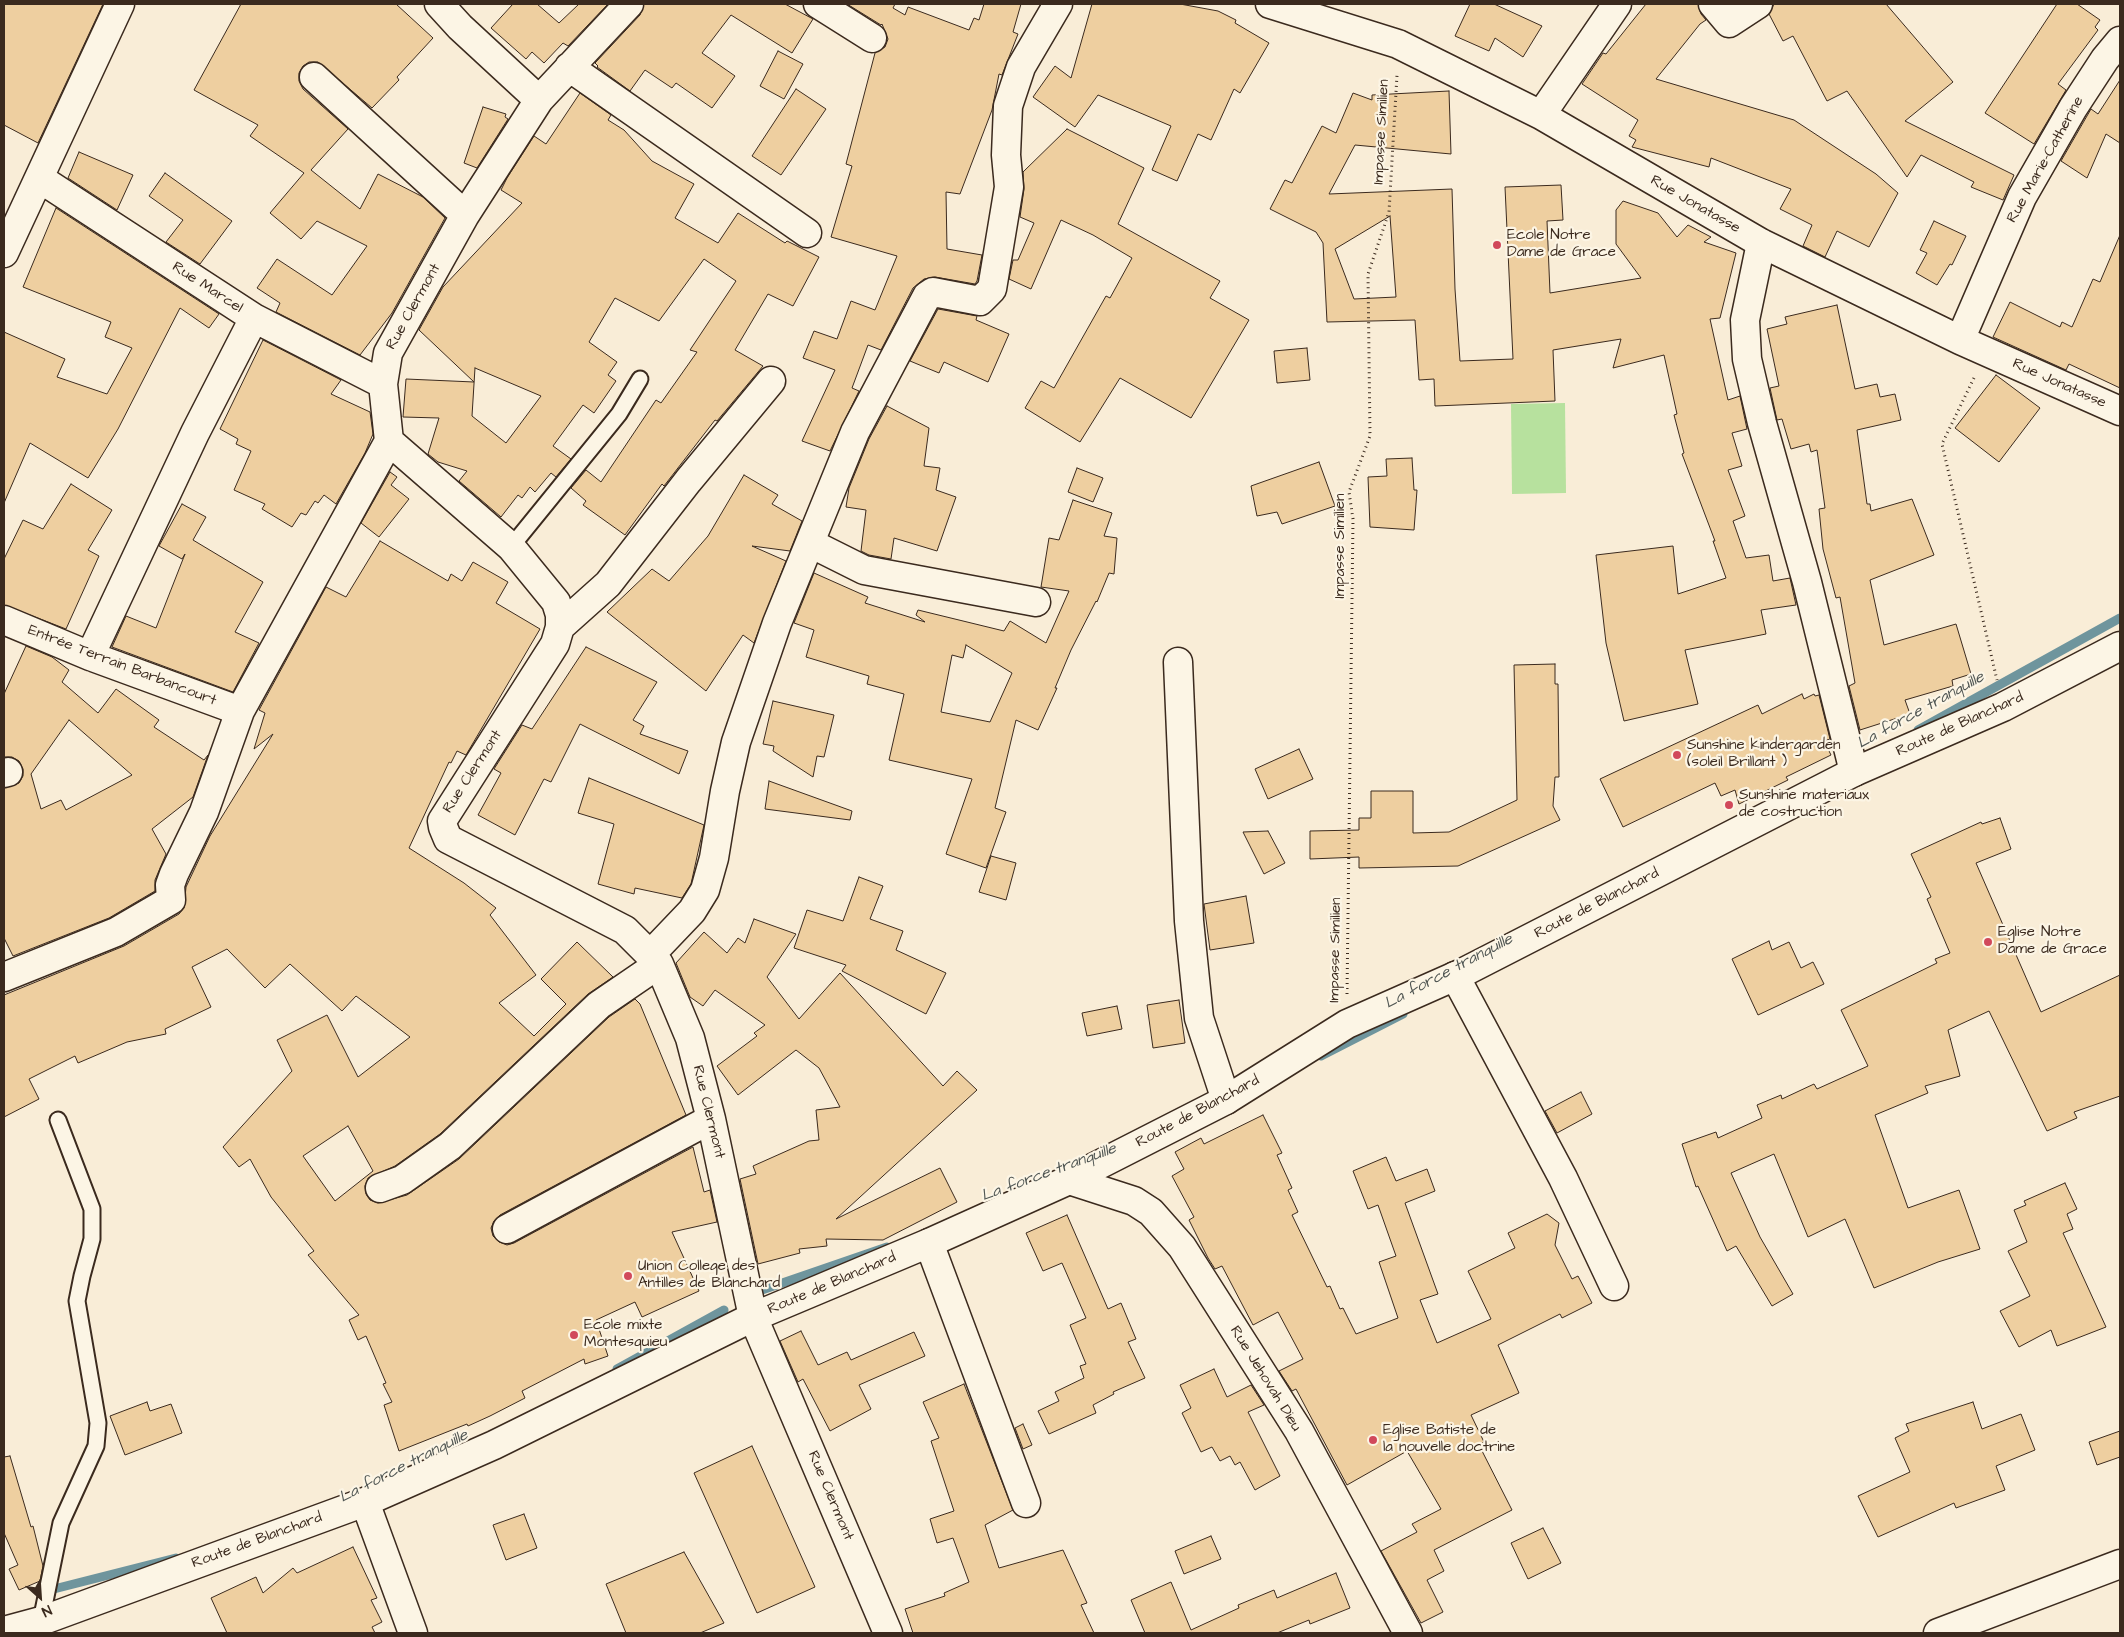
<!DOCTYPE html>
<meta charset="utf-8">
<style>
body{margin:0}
#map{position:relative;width:2124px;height:1637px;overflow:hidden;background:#f9edd7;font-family:"Architects Daughter",sans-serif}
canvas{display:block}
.frame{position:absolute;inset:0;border:5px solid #3b2a1e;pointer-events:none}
.north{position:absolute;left:15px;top:1572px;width:50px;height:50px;-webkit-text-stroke:4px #fcf5e5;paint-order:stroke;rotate:154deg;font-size:14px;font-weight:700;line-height:20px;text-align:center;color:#3b2a1e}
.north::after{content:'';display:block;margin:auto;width:18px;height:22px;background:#3b2a1e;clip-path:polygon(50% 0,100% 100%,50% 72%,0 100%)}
</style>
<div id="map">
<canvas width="2124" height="1637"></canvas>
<div class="frame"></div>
<div class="north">N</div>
</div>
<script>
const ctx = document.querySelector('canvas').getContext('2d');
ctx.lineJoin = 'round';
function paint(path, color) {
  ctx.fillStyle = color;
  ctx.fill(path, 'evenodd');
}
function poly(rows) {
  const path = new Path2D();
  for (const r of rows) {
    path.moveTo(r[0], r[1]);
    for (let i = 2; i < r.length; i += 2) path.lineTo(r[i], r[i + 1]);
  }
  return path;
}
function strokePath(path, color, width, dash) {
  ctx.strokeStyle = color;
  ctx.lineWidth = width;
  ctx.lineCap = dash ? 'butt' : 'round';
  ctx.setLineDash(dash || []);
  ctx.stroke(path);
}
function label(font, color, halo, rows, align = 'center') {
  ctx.font = font + ' "Architects Daughter",sans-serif';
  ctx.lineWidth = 4.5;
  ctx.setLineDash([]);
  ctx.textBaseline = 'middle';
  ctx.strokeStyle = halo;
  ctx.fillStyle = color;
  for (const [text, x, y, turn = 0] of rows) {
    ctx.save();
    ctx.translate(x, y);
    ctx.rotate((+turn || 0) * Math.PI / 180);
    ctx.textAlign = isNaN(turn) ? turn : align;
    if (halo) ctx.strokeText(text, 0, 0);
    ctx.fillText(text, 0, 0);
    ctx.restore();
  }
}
paint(poly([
 [1565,403,1566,493,1512,494,1511,404]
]), '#b7e19e');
strokePath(poly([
 [1918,730,2120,618],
 [1321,1056,1403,1014],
 [762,1290,887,1247],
 [617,1369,724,1310],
 [46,1591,176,1558]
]), '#6f959d', 9);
const building = poly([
 [4,4,103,4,38,143,4,125,4,4],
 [241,4,396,4,433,38,397,77,399,80,372,108,318,62,309,62,303,66,299,73,299,81,303,89,348,129,311,170,360,209,378,174,423,197,445,218,392,313,360,355,276,312,280,303,257,288,277,259,332,295,367,246,317,221,301,239,270,213,304,173,250,136,258,125,194,90,241,4],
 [513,4,537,4,559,23,579,4,608,4,568,46,563,43,544,63,532,52,526,59,491,28,513,4],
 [644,4,785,4,813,19,792,53,731,15,702,53,735,76,712,108,676,83,672,88,645,70,630,91,597,67,598,66,595,63,640,15,644,4],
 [847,4,895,4,893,8,905,15,908,7,969,30,974,18,979,20,984,4,1021,4,1013,32,1018,34,1002,75,999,74,992,110,960,194,946,192,947,249,982,255,977,281,975,284,935,277,924,279,913,288,881,350,868,345,852,388,859,391,830,451,802,441,835,370,803,358,814,331,837,339,851,301,875,310,897,256,831,237,852,166,846,164,875,53,885,47,888,39,882,24,881,25,847,4],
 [1092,4,1180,4,1218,11,1236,20,1235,23,1269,43,1240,93,1234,89,1211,140,1198,134,1177,181,1152,170,1171,126,1098,95,1075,127,1033,97,1055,66,1071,78,1092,4],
 [1470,4,1494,4,1542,26,1523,57,1495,38,1489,51,1455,36,1470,4],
 [1646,4,1698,4,1701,14,1706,20,1700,24,1656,79,1794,120,1876,174,1898,193,1869,247,1837,231,1825,257,1803,246,1812,225,1780,209,1791,189,1711,158,1709,167,1632,147,1636,140,1629,136,1638,120,1582,84,1603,53,1606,54,1646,4],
 [1774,4,1886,4,1953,82,1905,121,2014,175,2003,200,1971,187,1974,182,1921,155,1907,177,1847,91,1827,101,1793,36,1783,41,1769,14,1774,4],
 [2057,4,2077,4,2100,20,2095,27,2098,30,2058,84,2066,90,2034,144,1985,113,2057,4],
 [778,51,803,64,784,99,760,86,778,51],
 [2120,80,2120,143,2106,134,2087,178,2061,161,2091,109,2098,114,2120,80],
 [796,89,826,109,781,175,752,156,796,89],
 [1449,91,1451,154,1355,145,1329,194,1452,189,1455,289,1460,361,1513,359,1505,187,1561,185,1563,220,1547,221,1550,293,1641,278,1616,244,1616,210,1623,201,1658,213,1677,237,1688,225,1711,237,1704,242,1736,253,1720,318,1710,319,1728,400,1740,396,1747,429,1732,433,1742,466,1728,470,1745,516,1733,521,1746,558,1769,555,1773,581,1790,578,1796,605,1761,610,1766,634,1685,650,1698,704,1624,721,1606,643,1596,555,1673,546,1678,594,1726,578,1713,541,1715,541,1682,454,1684,453,1674,415,1677,414,1664,355,1613,368,1621,339,1553,350,1555,401,1435,406,1434,379,1419,380,1415,320,1327,322,1323,243,1316,232,1270,209,1285,180,1292,183,1322,126,1336,133,1353,93,1372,100,1372,95,1449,91],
 [1390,216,1396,297,1354,299,1335,249,1390,216],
 [580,93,611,115,608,120,624,130,652,161,694,184,675,218,718,243,738,213,785,243,787,241,819,257,793,306,768,294,735,350,763,366,717,421,715,420,664,486,662,484,625,535,583,505,586,501,571,488,586,470,601,482,656,400,661,403,697,352,690,350,736,281,704,259,659,321,615,298,589,342,617,362,608,375,616,381,594,413,583,405,553,446,571,459,556,477,551,473,535,492,530,487,522,498,518,495,501,517,459,481,467,471,438,462,428,454,439,418,403,417,406,379,474,382,419,330,443,287,522,203,501,190,507,178,534,136,546,144,580,93],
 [475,368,541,396,506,443,472,416,475,368],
 [483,107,506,114,505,117,508,119,477,168,464,163,483,107],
 [1067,129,1144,168,1118,224,1220,281,1210,298,1249,320,1191,418,1120,378,1080,442,1025,408,1041,381,1054,388,1106,296,1110,298,1132,258,1093,235,1061,220,1031,289,1009,279,1013,260,1018,260,1034,223,1020,217,1024,189,1023,172,1067,129],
 [79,152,133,175,117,210,68,178,79,152],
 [165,173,232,221,200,264,166,242,183,220,149,196,165,173],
 [56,208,219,314,209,328,180,308,118,429,88,478,30,443,4,503,4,332,65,359,57,377,107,394,132,348,105,337,111,322,23,287,56,208],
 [1934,221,1966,236,1952,265,1950,264,1937,285,1916,273,1927,253,1920,250,1934,221],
 [2120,235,2120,388,2069,364,2066,370,1993,337,2010,302,2060,327,2062,322,2072,327,2093,279,2100,282,2120,235],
 [1837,305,1855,389,1877,384,1880,397,1895,394,1901,420,1857,430,1867,504,1870,504,1871,511,1912,499,1934,555,1870,580,1884,645,1956,624,1971,674,1952,680,1953,686,1905,700,1910,714,1860,730,1849,686,1855,683,1840,597,1836,598,1823,549,1819,509,1825,508,1817,450,1811,452,1809,444,1791,449,1782,419,1777,420,1770,388,1779,386,1767,329,1787,324,1785,317,1837,305],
 [938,309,977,316,976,320,1009,334,988,382,944,362,939,373,910,361,938,309],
 [263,340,341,380,331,394,370,412,373,434,365,453,336,504,324,495,318,503,315,501,306,515,301,513,292,527,262,509,265,504,234,490,251,451,236,444,238,439,220,429,263,340],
 [1307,348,1310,380,1277,383,1274,351,1307,348],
 [1996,375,2040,408,1999,462,1955,428,1996,375],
 [887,406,929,428,924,466,940,468,936,490,956,497,937,551,894,538,891,559,869,555,861,551,866,510,846,507,849,488,869,439,887,406],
 [1412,458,1414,490,1417,490,1414,530,1370,527,1368,477,1387,476,1386,459,1412,458],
 [1319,462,1335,506,1282,524,1277,512,1257,516,1251,486,1319,462],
 [1077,468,1103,478,1093,502,1068,492,1077,468],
 [390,472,397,477,391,485,409,499,379,537,361,523,390,472],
 [744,475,778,495,772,504,802,521,790,551,752,546,786,561,754,643,743,635,706,691,607,612,652,569,669,581,708,536,744,475],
 [71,484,112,510,88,550,99,556,66,629,4,605,4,559,23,520,43,529,71,484],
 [1073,500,1112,513,1104,536,1117,538,1114,574,1109,573,1097,602,1096,601,1071,650,1055,688,1057,688,1038,730,1016,720,995,808,1006,812,986,868,946,854,972,779,889,760,904,694,867,684,869,676,806,657,814,630,794,623,814,573,868,597,865,603,925,622,916,615,918,610,1004,631,1010,621,1046,643,1069,591,1041,587,1049,538,1059,540,1073,500],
 [966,645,1012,673,990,722,941,712,952,655,963,658,966,645],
 [182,504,206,517,193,540,263,582,235,632,259,643,233,692,112,647,126,616,156,628,185,554,182,559,159,546,182,504],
 [380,541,448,581,451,574,462,581,473,562,508,582,496,603,540,629,466,755,457,751,451,763,449,762,409,848,464,883,496,908,490,915,536,975,499,1003,534,1036,566,1004,541,979,577,942,613,977,588,994,440,1134,395,1166,368,1178,365,1186,366,1194,370,1200,378,1203,407,1195,459,1159,609,1017,635,999,640,1004,686,1115,500,1215,494,1221,491,1228,493,1236,499,1242,507,1245,514,1243,693,1147,704,1192,710,1190,717,1222,672,1232,699,1291,642,1317,635,1302,596,1320,608,1356,585,1364,584,1359,522,1391,525,1398,490,1416,468,1426,467,1424,399,1451,384,1405,392,1402,383,1384,386,1383,366,1336,358,1340,349,1320,359,1315,308,1255,314,1251,271,1197,250,1159,239,1167,223,1147,292,1071,277,1040,327,1015,358,1077,410,1037,356,996,342,1011,290,964,265,988,227,949,192,967,211,1007,165,1029,166,1034,127,1042,78,1063,75,1056,29,1079,39,1099,4,1117,4,995,124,946,179,914,184,908,186,887,210,836,273,734,254,749,265,713,259,710,326,587,346,597,380,541],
 [348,1126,373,1171,335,1201,303,1156,348,1126],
 [26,646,52,657,69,670,62,682,98,713,116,689,159,720,154,727,204,760,208,755,193,797,152,829,166,854,155,880,155,891,109,918,13,956,4,938,4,788,19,783,23,776,23,769,19,761,12,757,4,757,4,694,26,646],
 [69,720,132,775,66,810,61,800,41,809,31,774,69,720],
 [586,647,657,682,633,720,644,726,640,734,688,751,679,774,580,724,551,782,544,779,515,835,478,815,501,773,494,769,522,725,532,729,586,647],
 [1555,664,1555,684,1558,684,1559,777,1555,777,1553,806,1560,820,1458,866,1359,868,1359,857,1310,859,1310,831,1359,830,1359,818,1371,818,1371,791,1413,791,1413,833,1449,832,1517,800,1514,665,1555,664],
 [1802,694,1804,699,1814,694,1815,696,1819,695,1830,739,1824,741,1831,755,1786,777,1788,780,1739,804,1735,790,1721,796,1715,783,1623,827,1600,779,1758,705,1762,714,1802,694],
 [773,701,834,715,824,757,817,756,813,777,773,751,774,746,763,744,773,701],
 [1299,749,1313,779,1268,799,1255,769,1299,749],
 [589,778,704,825,691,884,682,898,635,888,634,894,598,884,614,824,578,813,589,778],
 [769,781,852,811,850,820,765,809,769,781],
 [2000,818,2011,849,1976,863,2041,1012,2120,975,2120,1096,2074,1112,2077,1118,2047,1131,1989,1011,1948,1030,1960,1076,1925,1086,1928,1093,1875,1115,1908,1208,1959,1190,1980,1249,1938,1262,1874,1288,1845,1219,1808,1237,1774,1154,1731,1173,1760,1237,1793,1294,1772,1306,1736,1246,1727,1251,1698,1186,1696,1187,1682,1144,1716,1132,1718,1138,1762,1118,1757,1105,1781,1095,1782,1099,1814,1084,1817,1089,1868,1066,1841,1010,1937,963,1935,959,1950,953,1927,899,1931,897,1911,854,1981,822,1982,824,2000,818],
 [1268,831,1285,863,1264,874,1243,832,1268,831],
 [991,856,1016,863,1006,900,979,892,991,856],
 [859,877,883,886,870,919,903,931,896,950,946,973,926,1014,842,971,846,965,794,948,807,910,843,921,859,877],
 [1246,896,1254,943,1210,950,1204,904,1246,896],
 [754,919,796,934,767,977,799,1019,840,973,943,1086,957,1071,977,1090,836,1219,940,1168,957,1202,883,1240,826,1239,827,1246,799,1249,800,1253,758,1264,740,1179,756,1174,753,1166,809,1141,819,1140,816,1110,840,1107,819,1068,796,1050,738,1095,717,1066,757,1036,754,1033,765,1025,715,990,703,1006,690,997,676,963,704,932,727,953,738,938,745,943,754,919],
 [1769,941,1772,950,1789,942,1801,968,1813,962,1824,984,1758,1015,1732,959,1769,941],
 [1179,1000,1185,1043,1153,1048,1147,1005,1179,1000],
 [1117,1006,1122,1029,1087,1036,1082,1013,1117,1006],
 [1581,1092,1592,1114,1557,1133,1545,1111,1581,1092],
 [1263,1115,1282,1153,1277,1155,1292,1188,1288,1190,1298,1212,1292,1215,1327,1287,1330,1286,1340,1309,1343,1308,1356,1334,1398,1318,1379,1262,1396,1256,1378,1205,1368,1209,1353,1171,1386,1157,1396,1181,1427,1169,1435,1191,1405,1203,1438,1294,1420,1300,1437,1343,1491,1319,1468,1271,1515,1248,1508,1233,1547,1214,1559,1223,1555,1245,1572,1279,1578,1276,1592,1303,1562,1318,1560,1314,1498,1345,1519,1393,1471,1415,1484,1442,1479,1445,1512,1510,1434,1550,1444,1571,1427,1580,1443,1612,1421,1623,1381,1551,1417,1532,1412,1524,1441,1509,1407,1451,1347,1485,1296,1389,1292,1391,1279,1371,1303,1359,1278,1312,1253,1325,1222,1266,1215,1269,1208,1258,1189,1220,1194,1217,1172,1176,1184,1169,1175,1152,1201,1138,1204,1144,1263,1115],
 [2065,1183,2077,1209,2067,1214,2073,1229,2063,1233,2106,1327,2057,1346,2051,1330,2019,1347,2000,1311,2030,1296,2008,1251,2027,1242,2014,1210,2026,1205,2024,1201,2065,1183],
 [1067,1215,1108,1309,1121,1303,1136,1339,1128,1342,1145,1378,1113,1392,1114,1394,1093,1405,1096,1413,1049,1434,1038,1411,1059,1401,1055,1392,1084,1378,1080,1366,1086,1364,1070,1325,1086,1318,1062,1263,1043,1271,1026,1233,1067,1215],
 [801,1331,818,1365,847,1352,851,1360,914,1332,925,1356,859,1385,871,1409,830,1431,803,1379,798,1382,780,1341,801,1331],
 [1214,1369,1227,1397,1251,1385,1264,1405,1248,1412,1280,1476,1255,1490,1240,1462,1235,1465,1230,1456,1220,1461,1212,1447,1201,1452,1182,1413,1191,1408,1180,1385,1214,1369],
 [964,1384,1013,1510,985,1525,999,1568,1063,1550,1087,1603,1081,1605,1094,1633,913,1633,905,1609,945,1596,944,1593,969,1582,953,1538,937,1543,930,1519,954,1511,931,1441,939,1438,923,1402,964,1384],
 [147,1402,150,1411,171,1404,182,1433,125,1455,110,1416,147,1402],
 [1973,1402,1982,1429,2021,1414,2035,1450,1996,1466,2005,1490,1956,1508,1954,1503,1878,1537,1858,1496,1910,1472,1895,1438,1909,1431,1906,1424,1973,1402],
 [1023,1424,1032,1445,1023,1449,1015,1428,1023,1424],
 [2120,1431,2120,1457,2097,1465,2089,1442,2120,1431],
 [752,1446,815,1587,757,1613,694,1473,752,1446],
 [10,1456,31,1527,33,1526,43,1566,40,1581,19,1590,9,1569,18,1565,4,1533,4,1457,10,1456],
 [524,1514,537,1548,506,1560,493,1525,524,1514],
 [1543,1528,1561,1563,1528,1579,1511,1543,1543,1528],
 [1211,1536,1221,1559,1184,1574,1175,1551,1211,1536],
 [353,1547,377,1598,371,1600,382,1622,372,1627,375,1633,227,1633,211,1598,256,1577,263,1593,293,1568,297,1573,353,1547],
 [684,1552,724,1623,700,1633,626,1633,606,1584,684,1552],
 [1336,1573,1350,1608,1310,1624,1309,1620,1277,1633,1145,1633,1131,1600,1171,1582,1191,1630,1239,1608,1238,1605,1274,1590,1277,1598,1336,1573]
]);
paint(building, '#eecfa0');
strokePath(building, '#3b2a1e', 1);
const service = poly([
 [511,547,619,414,640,379],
 [41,1621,61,1523,96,1446,98,1423,77,1301,82,1276,92,1239,92,1209,58,1120]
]);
const minor = poly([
 [439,4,460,27,539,100],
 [629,4,539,100,465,215,388,353,383,384,389,441,511,547,556,602,560,615,560,627,555,644,442,821,443,827,448,839,625,930,659,964,690,1038,711,1119,753,1317,888,1633],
 [818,4,872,38],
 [1270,4,1398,44,1541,115,1761,243,1960,340,2120,411],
 [1713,4,1729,23,1758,4],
 [569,67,807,233],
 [314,77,465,215],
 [1541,115,1617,4],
 [39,178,254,318,383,384],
 [1761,243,1745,320,1747,359,1762,423,1807,582,1854,772],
 [4,253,120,4],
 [1960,340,2022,197,2073,108,2105,59,2120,41],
 [810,543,864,570,1036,602],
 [4,620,90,656,240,711],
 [560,627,608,584,688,481,771,381],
 [90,656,195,433,254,318],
 [1178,662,1189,921,1199,1018,1226,1100],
 [4,773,8,772],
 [650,955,692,911,705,890,714,858,725,791,736,742,777,623,855,432,927,296,933,292,980,301,992,289,1009,187,1006,155,1008,106,1021,67,1058,4],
 [1455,976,1563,1178,1614,1286],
 [4,977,116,932,171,900,170,885,174,874,204,812,240,711,389,441],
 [1069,1180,1134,1201,1151,1212,1182,1247,1299,1431,1408,1633],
 [380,1188,402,1180,450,1146,599,1005,659,964],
 [507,1229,711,1119],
 [929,1243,1026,1503],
 [365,1502,413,1633],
 [1938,1633,2120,1564]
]);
const tertiary = poly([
 [4,1631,41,1621,365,1502,494,1445,753,1317,929,1243,1069,1180,1226,1100,1347,1024,1460,974,1854,772,2003,707,2120,646]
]);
strokePath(service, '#3b2a1e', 19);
strokePath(minor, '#3b2a1e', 31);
strokePath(tertiary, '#3b2a1e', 31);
strokePath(poly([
 [1974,378,1942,444,1997,680],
 [1347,994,1353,519,1349,492,1370,436,1368,274,1389,212,1397,75]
]), '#3b2a1e', 3, [1, 4]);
strokePath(service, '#fcf5e5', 15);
strokePath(minor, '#fcf5e5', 28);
strokePath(tertiary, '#fcf5e5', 28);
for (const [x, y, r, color] of [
 [1497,245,5,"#d1495b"],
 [1677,755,5,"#d1495b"],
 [1729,805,5,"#d1495b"],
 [1988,942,5,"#d1495b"],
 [628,1276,5,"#d1495b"],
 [574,1335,5,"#d1495b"],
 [1373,1440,5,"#d1495b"]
]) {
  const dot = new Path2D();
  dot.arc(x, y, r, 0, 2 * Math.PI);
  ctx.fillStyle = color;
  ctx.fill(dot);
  strokePath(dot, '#fcf5e5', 2);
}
label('15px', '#3b2a1e', '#fcf5e5', [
 ["Impasse Similien",1382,132,-87],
 ["Rue Marie-Catherine",2046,160,-61],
 ["Rue Jonatasse",1695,205,30],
 ["Rue Marcel",207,288,33],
 ["Rue Clermont",414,307,-61],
 ["Rue Jonatasse",2059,384,24],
 ["Impasse Similien",1341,546,-90],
 ["Entrée Terrain Barbancourt",122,666,21],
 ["Route de Blanchard",1960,725,-24],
 ["Rue Clermont",473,772,-57],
 ["Route de Blanchard",1597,904,-27],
 ["Impasse Similien",1336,950,-89],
 ["Rue Clermont",708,1112,76],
 ["Route de Blanchard",1198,1112,-28],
 ["Route de Blanchard",832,1284,-23],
 ["Rue Jehovah Dieu",1265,1379,58],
 ["Rue Clermont",830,1496,67],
 ["Route de Blanchard",257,1541,-20]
]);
label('15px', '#3b2a1e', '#fcf5e5', [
 ["Ecole Notre",1507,236],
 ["Dame de Grace",1507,253],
 ["Sunshine kindergarden",1687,746],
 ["(soleil Brillant )",1687,763],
 ["Sunshine materiaux",1739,796],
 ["de costruction",1739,813],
 ["Eglise Notre",1998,933],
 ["Dame de Grace",1998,950],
 ["Union College des",638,1267],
 ["Antilles de Blanchard",638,1284],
 ["Ecole mixte",584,1326],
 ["Montesquieu",584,1343],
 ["Eglise Batiste de",1383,1431],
 ["la nouvelle doctrine",1383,1448]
], 'left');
label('italic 16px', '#505653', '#fcf5e5', [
 ["La force tranquille",1921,711,-29],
 ["La force tranquille",1449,972,-28],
 ["La force tranquille",1049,1173,-20],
 ["La force tranquille",404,1467,-27]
]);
</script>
